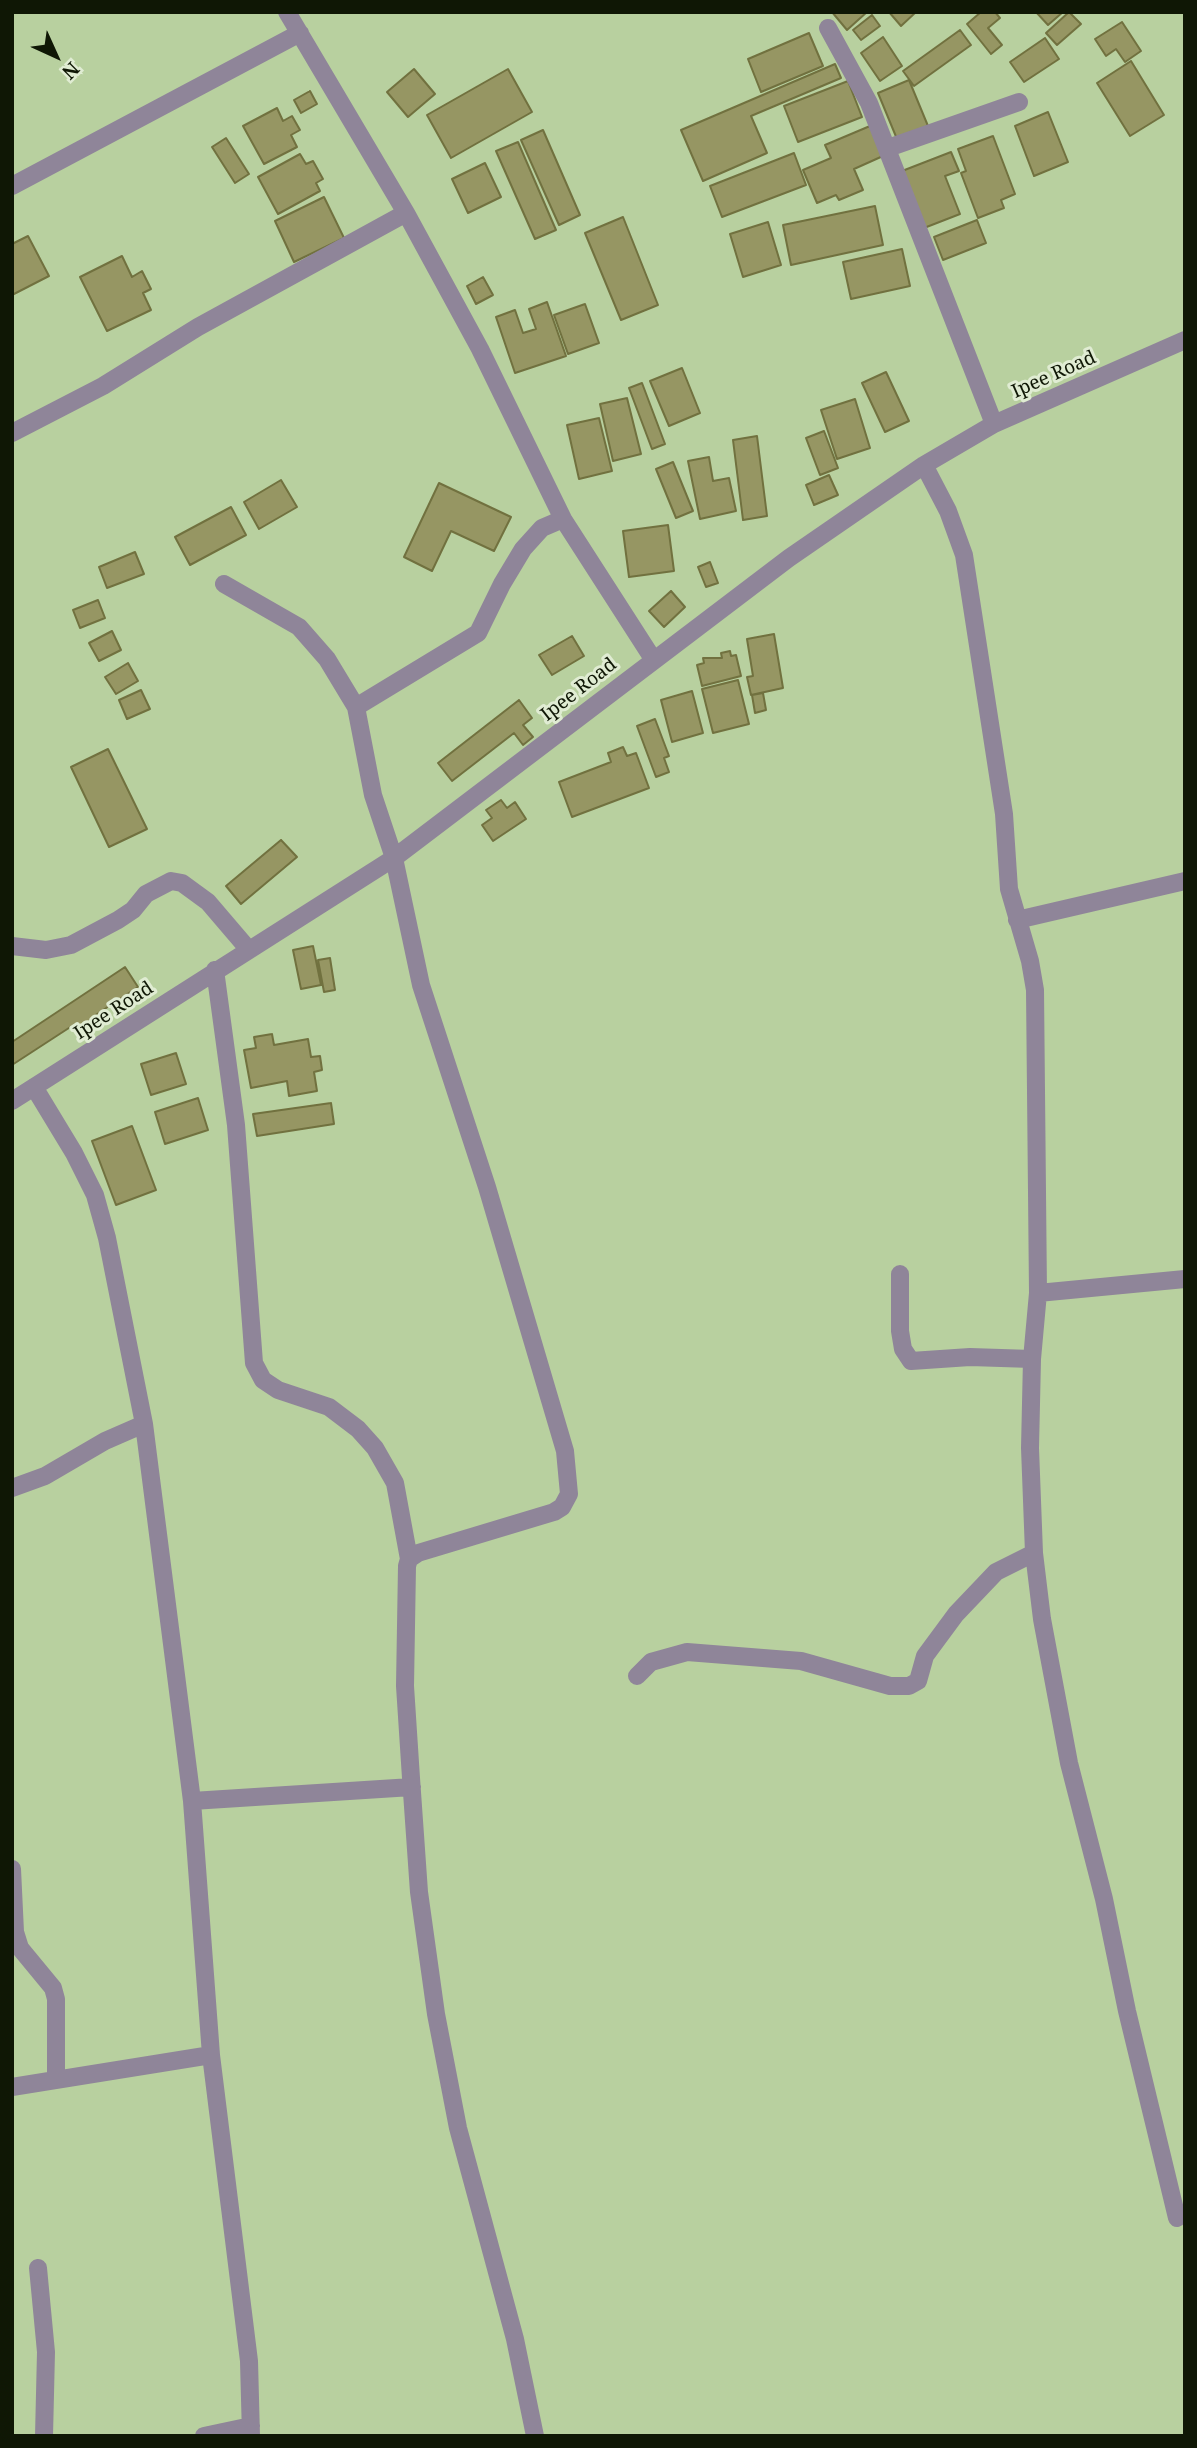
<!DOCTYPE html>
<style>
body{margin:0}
#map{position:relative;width:1197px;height:2448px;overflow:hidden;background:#b8d09f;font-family:"Noto Serif",serif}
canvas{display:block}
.frame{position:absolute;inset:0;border:14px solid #0f1705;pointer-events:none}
.north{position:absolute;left:21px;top:21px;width:70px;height:70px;-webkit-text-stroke:5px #e0ecd3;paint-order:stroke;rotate:135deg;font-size:19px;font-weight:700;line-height:28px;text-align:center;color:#0f1705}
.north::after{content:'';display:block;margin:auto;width:24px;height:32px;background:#0f1705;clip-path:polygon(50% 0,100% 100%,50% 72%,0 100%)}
</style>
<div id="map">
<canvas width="1197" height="2448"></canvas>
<div class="frame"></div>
<div class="north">N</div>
</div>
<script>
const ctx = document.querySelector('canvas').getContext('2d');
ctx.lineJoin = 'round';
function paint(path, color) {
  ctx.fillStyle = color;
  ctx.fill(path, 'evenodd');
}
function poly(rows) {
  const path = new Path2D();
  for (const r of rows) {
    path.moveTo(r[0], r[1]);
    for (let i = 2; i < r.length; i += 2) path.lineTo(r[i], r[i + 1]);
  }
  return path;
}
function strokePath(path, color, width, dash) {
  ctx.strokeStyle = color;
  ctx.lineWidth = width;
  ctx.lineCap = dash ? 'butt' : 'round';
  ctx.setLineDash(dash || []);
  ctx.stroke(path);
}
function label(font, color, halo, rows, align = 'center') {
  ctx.font = font + ' "Noto Serif",serif';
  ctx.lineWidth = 6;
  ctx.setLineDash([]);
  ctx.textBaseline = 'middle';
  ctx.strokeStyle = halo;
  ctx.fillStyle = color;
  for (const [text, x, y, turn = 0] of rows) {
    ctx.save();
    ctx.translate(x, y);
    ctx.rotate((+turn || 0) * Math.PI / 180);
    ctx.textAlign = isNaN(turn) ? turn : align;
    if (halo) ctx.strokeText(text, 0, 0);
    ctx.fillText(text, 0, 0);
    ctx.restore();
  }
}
const building = poly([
 [832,12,867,12,847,30,832,12],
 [889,12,916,12,901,26,889,12],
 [981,12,995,12,1000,18,988,28,1002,45,991,54,967,24,981,12],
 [1036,12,1063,12,1048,25,1036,12],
 [1069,12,1081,24,1057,45,1046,33,1069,12],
 [872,15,880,26,861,40,853,30,872,15],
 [1122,22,1141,51,1125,62,1116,49,1106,56,1095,39,1122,22],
 [960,30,971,45,914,86,903,71,960,30],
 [809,33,823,66,761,92,748,59,809,33],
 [883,37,902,66,880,81,861,53,883,37],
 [1045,38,1059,59,1024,82,1010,62,1045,38],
 [1131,61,1164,115,1130,136,1097,83,1131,61],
 [835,64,841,78,751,116,767,153,703,181,681,130,835,64],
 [414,69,435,94,408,117,387,92,414,69],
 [508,69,532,112,451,158,427,115,508,69],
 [909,80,928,126,897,139,878,93,909,80],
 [848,81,862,117,798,142,784,106,848,81],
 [310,91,317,104,301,113,294,100,310,91],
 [277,108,283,121,292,116,300,130,291,135,297,147,264,164,243,126,277,108],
 [1048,112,1068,162,1034,176,1015,126,1048,112],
 [870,126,883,156,854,169,863,190,839,200,836,195,817,203,803,170,831,158,825,145,870,126],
 [543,130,580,215,559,225,521,140,543,130],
 [993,136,1015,194,1001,200,1004,208,978,218,961,173,966,171,958,149,993,136],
 [226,138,249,174,235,183,212,147,226,138],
 [518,142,556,230,535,239,496,151,518,142],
 [951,152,959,171,945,176,960,214,924,228,902,171,951,152],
 [794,153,806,185,722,217,710,186,794,153],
 [300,154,306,164,313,161,323,179,316,183,320,191,278,214,258,177,300,154],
 [485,163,501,197,468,213,452,179,485,163],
 [324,197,344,238,294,262,275,221,324,197],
 [875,206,883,245,791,265,783,225,875,206],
 [623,217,658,305,621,320,585,233,623,217],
 [977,220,986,243,943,260,934,237,977,220],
 [768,222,781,265,743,277,730,234,768,222],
 [28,236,49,276,12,295,12,244,28,236],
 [902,249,910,286,851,299,843,262,902,249],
 [122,256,132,277,142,271,151,289,143,293,151,310,107,331,80,277,122,256],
 [483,277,493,295,476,304,467,286,483,277],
 [547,302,566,356,515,373,496,317,515,310,523,333,536,329,529,309,547,302],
 [585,304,599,343,568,354,554,315,585,304],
 [682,368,700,413,669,426,650,381,682,368],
 [886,372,909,421,885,432,862,383,886,372],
 [642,383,665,444,652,449,629,388,642,383],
 [627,398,641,454,613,461,600,404,627,398],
 [855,399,870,448,837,459,821,410,855,399],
 [599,418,612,471,579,479,567,425,599,418],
 [824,431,838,468,820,475,806,438,824,431],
 [757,436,767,516,743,520,733,440,757,436],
 [709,457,713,481,729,478,736,511,700,519,688,461,709,457],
 [673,462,693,511,676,518,656,469,673,462],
 [829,475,838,495,814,505,806,485,829,475],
 [281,480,297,507,259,529,244,502,281,480],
 [439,483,511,517,494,551,451,531,432,571,404,557,439,483],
 [231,507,246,535,190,565,175,537,231,507],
 [668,525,674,571,629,577,623,531,668,525],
 [135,552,144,574,107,588,99,567,135,552],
 [710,562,718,583,706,587,698,567,710,562],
 [671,591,685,607,664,627,649,611,671,591],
 [98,600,105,618,80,628,73,610,98,600],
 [112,631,121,650,99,661,89,643,112,631],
 [774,634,783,688,751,695,747,677,753,676,747,639,774,634],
 [572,636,584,656,552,675,539,655,572,636],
 [730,651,731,656,736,655,741,676,702,686,697,665,704,663,703,658,722,658,721,653,730,651],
 [128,663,138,681,116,694,105,677,128,663],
 [738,680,749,724,713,733,702,689,738,680],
 [141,690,150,709,127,719,119,700,141,690],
 [692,691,703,733,672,742,661,700,692,691],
 [763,693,766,710,755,713,752,695,763,693],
 [519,700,532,718,523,725,533,737,523,745,514,733,452,781,438,763,519,700],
 [655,719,669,756,664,758,669,772,656,777,637,726,655,719],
 [623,747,627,756,636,753,649,788,572,817,559,782,611,762,608,753,623,747],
 [108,749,147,829,109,847,71,767,108,749],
 [501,800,507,808,515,802,526,819,493,841,482,825,492,818,486,810,501,800],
 [281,840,297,857,241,904,226,886,281,840],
 [313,946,321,985,301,989,293,950,313,946],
 [330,958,335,990,324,992,318,960,330,958],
 [125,967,138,987,91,1018,96,1027,83,1035,75,1024,12,1065,12,1042,125,967],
 [272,1034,274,1045,308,1039,311,1057,320,1056,322,1070,314,1072,317,1091,289,1096,287,1081,251,1088,244,1050,256,1048,254,1037,272,1034],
 [176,1053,186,1084,151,1095,141,1064,176,1053],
 [198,1098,208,1130,165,1144,155,1112,198,1098],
 [331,1103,334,1124,257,1136,253,1114,331,1103],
 [132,1126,156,1190,116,1205,92,1141,132,1126]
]);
paint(building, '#969663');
strokePath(building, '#71713f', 2);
strokePath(poly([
 [287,12,406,213,480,349,563,519,653,659],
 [828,28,869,103,994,424],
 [888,148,1019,102],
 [12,186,300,33],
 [12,433,103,386,198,327,406,213],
 [924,465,948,511,964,555,1004,814,1009,889,1030,961,1035,990,1038,1293,1032,1359,1030,1448,1034,1553,1042,1619,1069,1763,1104,1899,1127,2011,1177,2218],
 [224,584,299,627,327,659,356,707,373,795,394,858,421,985,487,1187,565,1451,569,1494,562,1507,554,1512,418,1553,409,1559,407,1566,405,1686,411,1778,419,1892,436,2014,458,2128,515,2339,535,2436],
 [356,707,478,633,502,584,523,549,542,528,563,519],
 [1017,920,1185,881],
 [12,946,46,950,71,945,118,920,133,910,146,894,171,881,182,883,208,902,249,950],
 [215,970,236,1125,254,1363,263,1380,278,1390,329,1407,358,1429,375,1448,395,1483,409,1559],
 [34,1087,74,1153,95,1195,107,1238,144,1424,192,1801,211,2055,249,2361,251,2436],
 [12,1101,394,858,789,558,924,465,994,424,1185,340],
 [900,1274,900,1331,903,1349,911,1361,970,1357,1032,1359],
 [1038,1293,1185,1279],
 [12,1488,45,1476,105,1441,144,1424],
 [637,1676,651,1662,687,1652,801,1661,890,1686,909,1686,918,1681,925,1656,956,1614,996,1572,1034,1553],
 [192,1801,412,1787],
 [12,1869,15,1932,20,1948,53,1988,56,1999,56,2079],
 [12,2087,211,2055],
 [38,2268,46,2352,44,2436],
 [204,2436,251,2426]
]), '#8f8599', 18);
label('19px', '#0f1705', '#e0ecd3', [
 ["Ipee Road",1054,375,-24],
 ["Ipee Road",579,690,-38],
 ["Ipee Road",114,1011,-33]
]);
</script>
